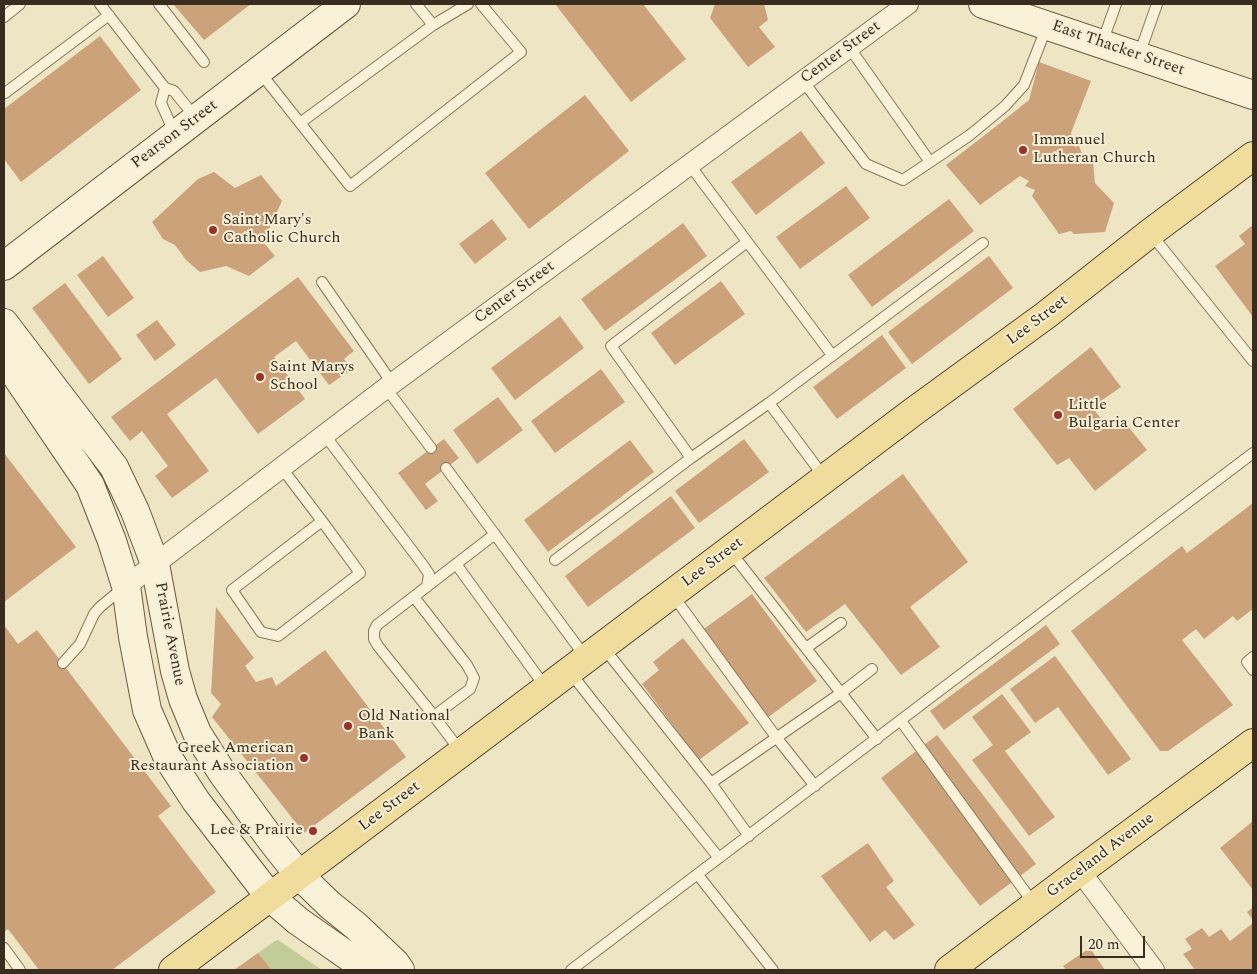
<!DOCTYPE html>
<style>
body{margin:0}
#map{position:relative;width:1257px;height:974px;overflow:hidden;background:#eee5c4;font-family:Spectral,serif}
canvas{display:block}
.frame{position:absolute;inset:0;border:5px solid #392d1f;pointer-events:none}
.scale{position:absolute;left:1080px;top:936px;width:65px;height:22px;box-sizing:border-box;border:2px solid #392d1f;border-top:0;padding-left:6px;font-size:15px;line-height:18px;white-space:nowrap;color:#392d1f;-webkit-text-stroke:4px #f5eed4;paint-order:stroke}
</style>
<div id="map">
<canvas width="1257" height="974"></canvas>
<div class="frame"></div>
<div class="scale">20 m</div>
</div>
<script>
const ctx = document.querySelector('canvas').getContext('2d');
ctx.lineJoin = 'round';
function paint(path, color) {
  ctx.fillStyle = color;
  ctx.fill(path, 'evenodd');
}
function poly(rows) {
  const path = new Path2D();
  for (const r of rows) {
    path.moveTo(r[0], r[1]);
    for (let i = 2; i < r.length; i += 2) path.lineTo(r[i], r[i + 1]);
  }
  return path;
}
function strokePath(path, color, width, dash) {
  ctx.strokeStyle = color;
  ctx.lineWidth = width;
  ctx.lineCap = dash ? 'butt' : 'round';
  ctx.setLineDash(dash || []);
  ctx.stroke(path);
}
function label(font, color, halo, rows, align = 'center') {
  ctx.font = font + ' Spectral,serif';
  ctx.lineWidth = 4;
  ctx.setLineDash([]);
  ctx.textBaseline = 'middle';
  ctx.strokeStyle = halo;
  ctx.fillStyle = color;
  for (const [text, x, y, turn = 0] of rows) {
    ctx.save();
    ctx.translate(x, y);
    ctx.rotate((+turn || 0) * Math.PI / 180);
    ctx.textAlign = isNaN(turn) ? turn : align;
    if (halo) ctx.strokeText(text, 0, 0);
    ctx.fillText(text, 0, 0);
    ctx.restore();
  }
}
paint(poly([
 [278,940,322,970,272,970,258,953,275,941]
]), '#c2cc98');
paint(poly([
 [173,4,251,4,204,40],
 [555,4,643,4,686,59,631,102],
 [715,4,764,4,768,20,759,27,775,47,748,67,710,18],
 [100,36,141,90,21,182,4,159,4,109],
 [1039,62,1091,81,1071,133,1075,147,1079,146,1082,154,1085,153,1089,163,1093,162,1095,183,1114,203,1105,232,1074,234,1071,231,1059,234,1032,196,1035,190,1025,186,1029,181,1020,176,980,205,946,165,999,124,1029,100],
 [585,95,629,151,529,229,485,173],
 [801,131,825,163,756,215,731,182],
 [214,172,235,188,261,175,282,201,263,242,275,256,249,276,226,266,200,272,186,260,175,245,163,239,152,222,198,179],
 [846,186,870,218,800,269,776,237],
 [949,199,974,231,872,307,848,275],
 [492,219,507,239,475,264,459,244],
 [683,223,707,256,605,331,581,299],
 [1253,225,1253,317,1215,266,1245,244,1239,236],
 [103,256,134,298,108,317,77,275],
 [989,256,1013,288,912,364,888,332],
 [298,277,354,351,344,359,352,369,329,385,296,341,274,357,305,399,258,434,216,378,167,414,209,471,172,498,155,476,168,466,142,431,130,441,111,417],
 [721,281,745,314,675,365,651,333],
 [65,283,122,359,89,384,32,308],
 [560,316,584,348,515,400,491,368],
 [157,320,176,345,155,361,136,335],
 [882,335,906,368,837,419,813,387],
 [1091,347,1121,387,1092,407,1109,429,1123,420,1147,450,1095,491,1069,458,1057,465,1013,409],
 [601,369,625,402,555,453,531,421],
 [498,397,523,430,477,464,453,430],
 [444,439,459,458,425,484,438,501,426,510,398,473],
 [744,439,769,472,699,523,675,491],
 [630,440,654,472,548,552,524,520],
 [4,453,76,547,4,602],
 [903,474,968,562,910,607,940,647,901,675,845,604,806,632,764,578],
 [671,496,695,528,588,607,565,576],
 [1253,503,1253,609,1237,621,1233,616,1204,639,1196,629,1182,640,1233,705,1168,751,1160,751,1071,631,1182,546,1187,553],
 [752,594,817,681,767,718,701,631],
 [216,607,254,658,245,666,256,682,272,677,276,686,325,650,406,757,304,833,212,717,221,704,211,693],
 [4,625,18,644,37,630,171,806,158,816,216,892,112,970,39,970,8,929,4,932],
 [1046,625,1060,644,944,730,930,711],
 [683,638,749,723,699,760,642,684,659,670,653,662],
 [1055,656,1131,759,1108,775,1058,707,1035,723,1010,689],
 [1002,694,1031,732,1005,751,1055,817,1029,836,972,760,993,745,972,717],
 [937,735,1036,864,980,906,881,778],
 [1253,821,1253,890,1220,848],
 [868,843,894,881,886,887,915,925,894,940,885,930,870,942,821,876],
 [1253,907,1253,920,1247,912],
 [1253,923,1253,970,1195,970,1183,954,1192,949,1185,939,1202,928,1209,937,1221,929,1230,941],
 [1090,948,1105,970,1066,970,1063,966],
 [258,953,272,970,234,970]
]), '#cca27b');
const lane = poly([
 [100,4,165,88,174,91,195,117],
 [159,4,204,62],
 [416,4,433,25],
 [4,17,20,4],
 [1102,43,1116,4],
 [1139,55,1157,4],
 [259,71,350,186,521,52,481,4],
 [803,81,866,164,903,180,930,162,849,47],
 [165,88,161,103,175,134],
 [5,93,109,15],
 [300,123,433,25,468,4],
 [930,162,970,135,1005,106,1024,85,1047,26],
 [689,164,832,355],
 [1151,234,1253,361],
 [747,242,611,346,691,458,769,403],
 [322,282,392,383],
 [386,388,431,448],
 [324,434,423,565,429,574,427,587],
 [281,467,322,521,360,573,278,636,261,632,232,590,322,521],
 [446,468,586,658],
 [824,477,769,403,983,243],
 [730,551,841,693,872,669],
 [555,560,691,458],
 [456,564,546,688],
 [672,594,776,737,815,786],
 [414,597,467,665,474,678,470,689,434,716],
 [603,647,711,783,749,836],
 [806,648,841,623],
 [1253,657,1247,662,1253,670],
 [63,663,80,644,94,614,100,607,123,588],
 [570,672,591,699,719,858],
 [901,721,1034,904],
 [461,752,434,716,378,646,374,639,374,631,377,625,495,534],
 [711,783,841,693,877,739],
 [698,875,773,970],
 [4,948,20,970],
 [571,970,1253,453]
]);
const street = poly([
 [126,586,386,388,908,4],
 [1080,871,1154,970]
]);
const secondary = poly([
 [983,4,1253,95],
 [4,266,346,4],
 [4,323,114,467,135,511,155,564,175,671,183,699,197,733,223,774,272,841,299,875,330,905,356,926,395,963,400,970],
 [4,358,90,485,112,541,126,586,133,637,147,710,168,758,196,801,270,897,298,921,368,970]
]);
const primary = poly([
 [173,970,913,412,1046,315,1150,233,1253,156],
 [949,970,1080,871,1253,743]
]);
strokePath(lane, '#89775b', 12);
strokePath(street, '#89775b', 22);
strokePath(secondary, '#6a583e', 30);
strokePath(primary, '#56442f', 30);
strokePath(lane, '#f9f1d8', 10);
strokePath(street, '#f9f1d8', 20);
strokePath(secondary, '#f9f1d8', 28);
strokePath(primary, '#f0dd9d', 28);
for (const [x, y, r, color] of [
 [1023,150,5,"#97332b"],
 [213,230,5,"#97332b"],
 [260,377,5,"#97332b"],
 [1058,415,5,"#97332b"],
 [348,726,5,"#97332b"],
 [304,758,5,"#97332b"],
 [313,831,5,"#97332b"]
]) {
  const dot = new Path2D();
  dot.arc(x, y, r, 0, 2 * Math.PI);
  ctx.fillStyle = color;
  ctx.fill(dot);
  strokePath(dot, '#f5eed4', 2);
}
label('16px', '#392d1f', '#f5eed4', [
 ["East Thacker Street",1118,49,19],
 ["Center Street",841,53,-36],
 ["Pearson Street",175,135,-37],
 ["Center Street",515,293,-36],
 ["Lee Street",1038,321,-37],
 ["Lee Street",713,563,-37],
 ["Prairie Avenue",169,634,79],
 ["Lee Street",390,807,-37],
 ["Graceland Avenue",1101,856,-37]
]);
label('16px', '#392d1f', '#f5eed4', [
 ["Immanuel",1033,141],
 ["Lutheran Church",1033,159],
 ["Saint Mary's",223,221],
 ["Catholic Church",223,239],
 ["Saint Marys",270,368],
 ["School",270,386],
 ["Little",1068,406],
 ["Bulgaria Center",1068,424],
 ["Old National",358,717],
 ["Bank",358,735],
 ["Greek American",294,749,"right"],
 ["Restaurant Association",294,767,"right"],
 ["Lee & Prairie",303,831,"right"]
], 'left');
</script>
